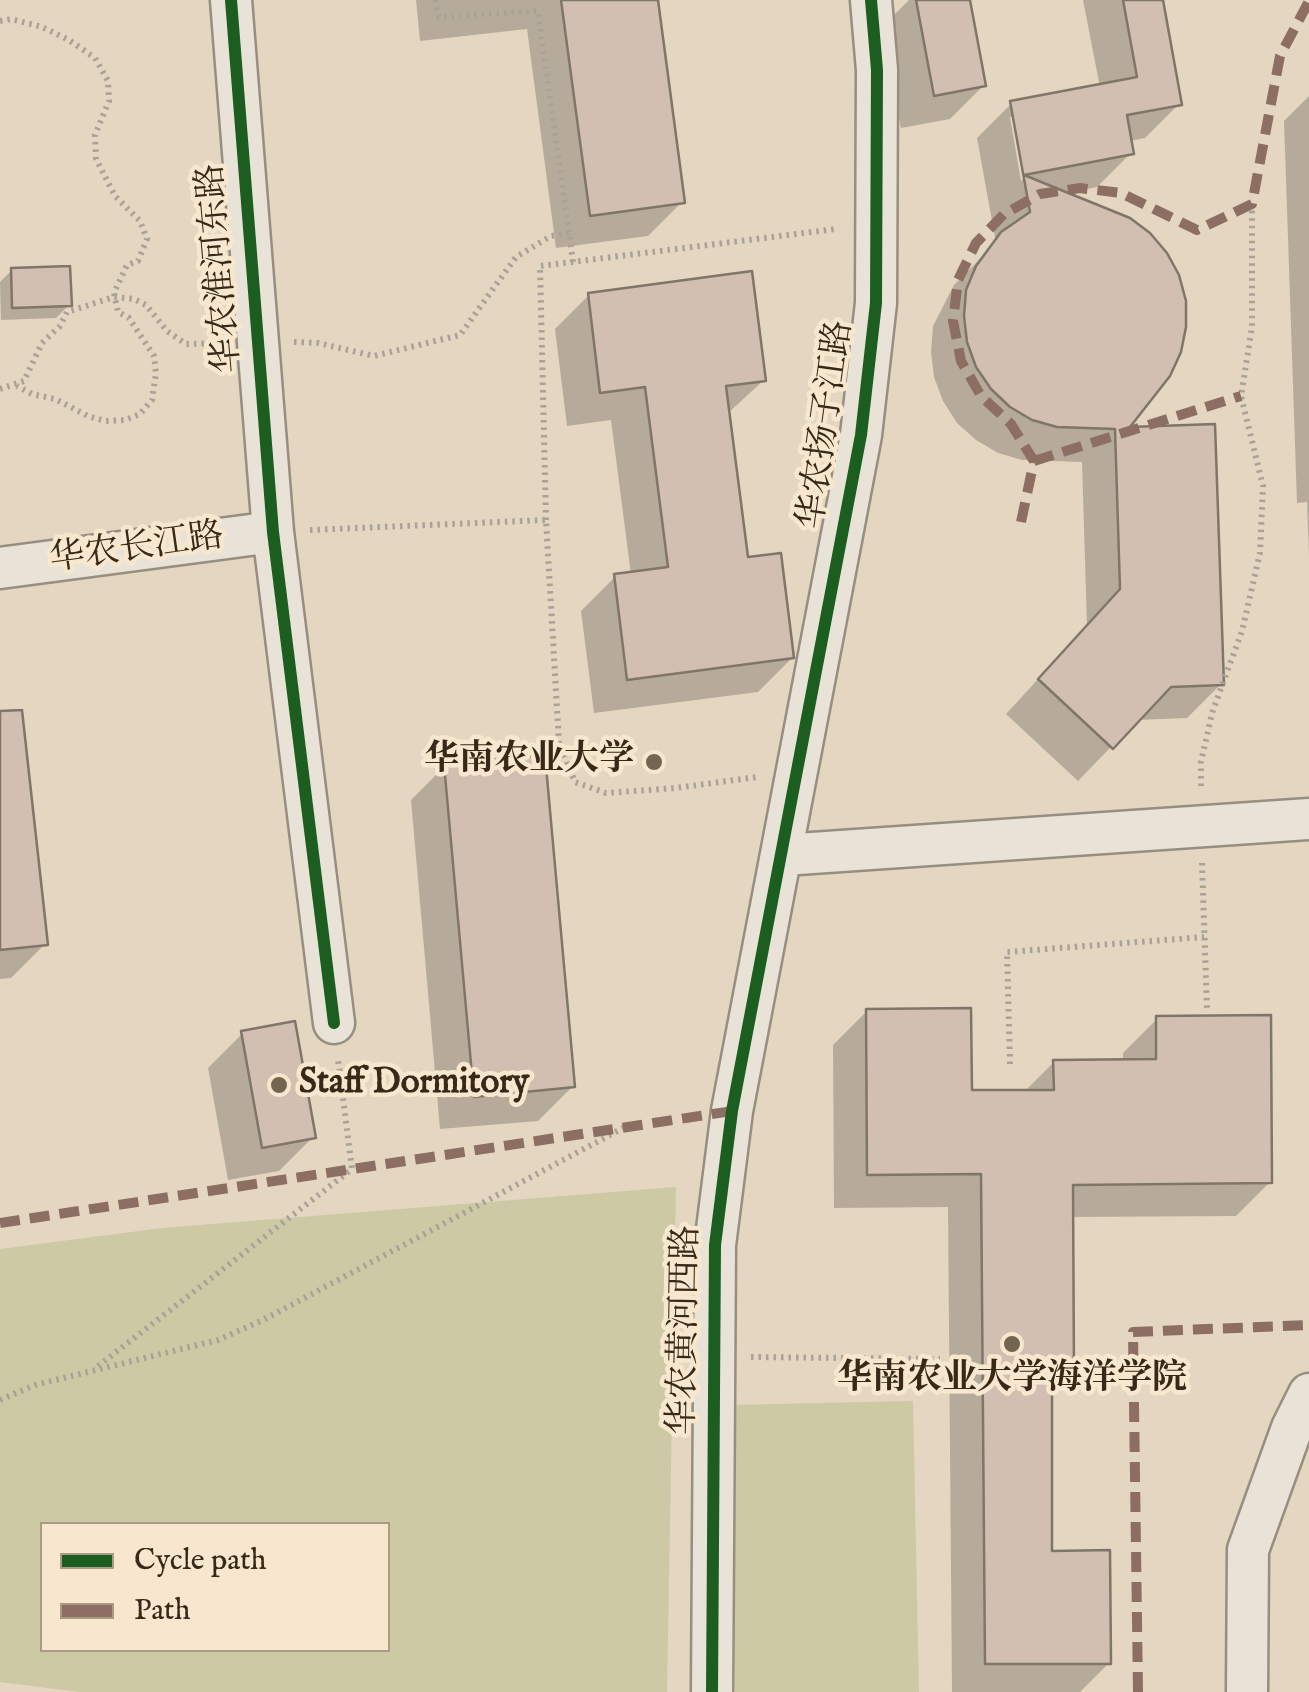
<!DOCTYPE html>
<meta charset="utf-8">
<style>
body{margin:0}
#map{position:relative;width:1309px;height:1692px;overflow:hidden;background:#e4d6c1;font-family:"IM FELL English",serif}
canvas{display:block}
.legend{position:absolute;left:40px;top:1522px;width:350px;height:130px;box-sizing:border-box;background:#f7e7ce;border:2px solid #aa9b85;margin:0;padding:12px 18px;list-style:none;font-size:30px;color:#372817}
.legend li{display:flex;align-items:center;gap:20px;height:50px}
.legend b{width:50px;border:2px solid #aa9b85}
</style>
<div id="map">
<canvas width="1309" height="1692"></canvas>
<ul class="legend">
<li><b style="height:12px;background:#1b5e20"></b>Cycle path</li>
<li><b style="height:12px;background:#8d6e63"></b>Path</li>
</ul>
</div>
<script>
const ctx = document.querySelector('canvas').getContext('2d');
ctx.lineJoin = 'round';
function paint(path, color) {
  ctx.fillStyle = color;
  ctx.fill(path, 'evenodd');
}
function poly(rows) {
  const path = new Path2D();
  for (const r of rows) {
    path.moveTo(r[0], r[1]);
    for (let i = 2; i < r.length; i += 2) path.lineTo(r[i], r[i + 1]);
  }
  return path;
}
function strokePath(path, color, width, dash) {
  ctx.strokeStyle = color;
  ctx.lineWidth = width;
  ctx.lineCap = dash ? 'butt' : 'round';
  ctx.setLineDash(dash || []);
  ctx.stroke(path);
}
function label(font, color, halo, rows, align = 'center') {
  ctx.font = font + ' "IM FELL English","Noto Serif SC",serif';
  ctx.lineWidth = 9;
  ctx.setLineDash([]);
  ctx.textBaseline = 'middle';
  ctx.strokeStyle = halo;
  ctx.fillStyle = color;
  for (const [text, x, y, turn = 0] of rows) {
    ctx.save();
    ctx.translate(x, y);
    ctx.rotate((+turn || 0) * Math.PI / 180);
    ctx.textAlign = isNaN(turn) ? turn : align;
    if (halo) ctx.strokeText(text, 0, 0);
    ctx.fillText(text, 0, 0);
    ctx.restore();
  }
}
paint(poly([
 [676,1187,667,1692,79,1692,0,1682,0,1249,162,1228],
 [388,1524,388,1650,42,1650,42,1524],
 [913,1401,919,1692,735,1692,729,1405]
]), '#cdc9a4');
paint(poly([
 [416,0,610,0,682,202,648,236,556,248,527,29,420,41],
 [909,0,968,0,984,85,950,119,901,128,881,28],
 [1083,0,1160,0,1179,104,1145,138,1129,141,1131,153,1097,187,1064,194,1124,430,1221,684,1187,718,1137,720,1078,781,1006,714,1087,626,1082,462,1022,460,998,453,976,440,957,423,943,401,934,377,931,352,933,326,954,285,996,243,977,138,1011,104,1100,87],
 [1015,116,1026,176,1021,181,1010,117],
 [1309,96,1309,556,1307,502,1297,503,1284,121],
 [12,270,69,305,56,318,1,320,0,282],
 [589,295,764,380,727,414,745,560,792,658,758,692,594,713,581,611,615,577,631,575,611,420,567,426,555,329],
 [0,720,45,944,11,978,0,979],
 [445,766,572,1087,538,1121,440,1129,411,800],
 [867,1011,970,1092,1024,1092,1054,1062,1123,1062,1123,1053,1157,1019,1270,1182,1236,1216,1071,1217,1072,1376,1049,1399,1050,1553,1109,1663,1080,1692,952,1692,948,1207,834,1208,833,1045],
 [242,1034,313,1137,279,1171,228,1180,208,1068]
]), '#0003');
const building = poly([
 [561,0,658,0,685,203,590,216,561,0],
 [916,0,970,0,986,86,934,96,916,0],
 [1123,0,1163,0,1182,105,1127,115,1134,154,1024,175,1130,218,1150,233,1167,253,1179,275,1186,301,1186,327,1181,352,1170,376,1130,427,1215,424,1224,685,1171,687,1113,749,1038,679,1120,589,1115,429,1057,427,1032,420,1010,407,991,389,976,367,967,342,964,316,966,290,976,266,1001,232,1030,212,1010,101,1137,77,1123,0],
 [70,266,72,306,12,308,11,268,70,266],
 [752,271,766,381,726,386,748,557,781,553,794,658,627,680,614,574,668,567,645,387,600,393,588,293,752,271],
 [22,710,48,945,0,950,0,711,22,710],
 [545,755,575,1087,474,1097,444,764,545,755],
 [971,1008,972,1090,1054,1090,1053,1060,1156,1059,1156,1016,1271,1015,1272,1183,1073,1185,1074,1378,1052,1378,1052,1551,1110,1550,1111,1664,985,1664,981,1174,867,1175,866,1009,971,1008],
 [295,1021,316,1138,262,1148,241,1031,295,1021]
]);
paint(building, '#d2bfb2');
strokePath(building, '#7f7669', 2.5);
const street = poly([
 [231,0,273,532,334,1023],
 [0,568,273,532],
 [783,855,1309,819],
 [712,1692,715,1245,732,1111,861,435,876,303,877,70,871,0],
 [1247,1692,1248,1550,1292,1428,1309,1394]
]);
strokePath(street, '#988e80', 45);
strokePath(poly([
 [435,0,439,17,538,11,573,262],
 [0,21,11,19,42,27,69,40,95,58,108,81,109,101,95,135,96,159,115,196,140,221,147,239,138,261,127,265,114,293,118,312,129,318,154,356,156,373,152,400,140,414,125,420,105,421,88,416,55,399,32,394,17,386],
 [294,342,318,343,374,356,460,335,516,257,551,236,569,233],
 [0,389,24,381,42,343,60,326,67,312,114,297,134,299,146,305,167,331,186,344,221,343],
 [546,520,540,266,836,229],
 [310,530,546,520,559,743,575,782,606,793,676,788,757,777],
 [1201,786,1201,762,1212,713,1242,631,1260,553,1263,486,1241,396,1252,327,1252,204],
 [1202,863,1207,1008],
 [1010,1064,1007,952,1204,937],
 [751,1357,940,1359],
 [98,1366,352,1169,338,1059],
 [0,1400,35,1385,218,1340,263,1320,625,1127]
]), '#a8a298', 6, [2.5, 5]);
strokePath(street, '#e9e2d7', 40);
strokePath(poly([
 [1034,461,1241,396],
 [1021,522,1034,461,1011,424,981,396,961,361,953,321,958,280,976,243,1004,214,1040,194,1080,188,1121,193,1197,230,1252,204,1280,56,1309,1],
 [0,1223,732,1111],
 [1138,1692,1133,1332,1309,1325]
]), '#8d6e63', 10, [20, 10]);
strokePath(poly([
 [231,0,273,532,334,1023],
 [712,1692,715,1245,732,1111,861,435,876,303,877,70,871,0]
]), '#1b5e20', 12);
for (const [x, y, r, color] of [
 [654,762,10,"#746552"],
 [279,1085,10,"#746552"],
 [1012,1344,10,"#746552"]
]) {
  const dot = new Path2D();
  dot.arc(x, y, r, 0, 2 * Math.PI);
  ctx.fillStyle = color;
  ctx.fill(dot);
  strokePath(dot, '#f7e7ce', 4);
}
label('35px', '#372817', '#f7e7ce', [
 ["华农淮河东路",222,268,-95],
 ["华农扬子江路",828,425,-82],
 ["华农长江路",137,550,-8],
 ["华农黄河西路",687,1330,-89]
]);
label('bold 35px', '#372817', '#f7e7ce', [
 ["华南农业大学",634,762],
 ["Staff Dormitory",299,1085,"left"],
 ["华南农业大学海洋学院",1012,1381,"center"]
], 'right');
</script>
